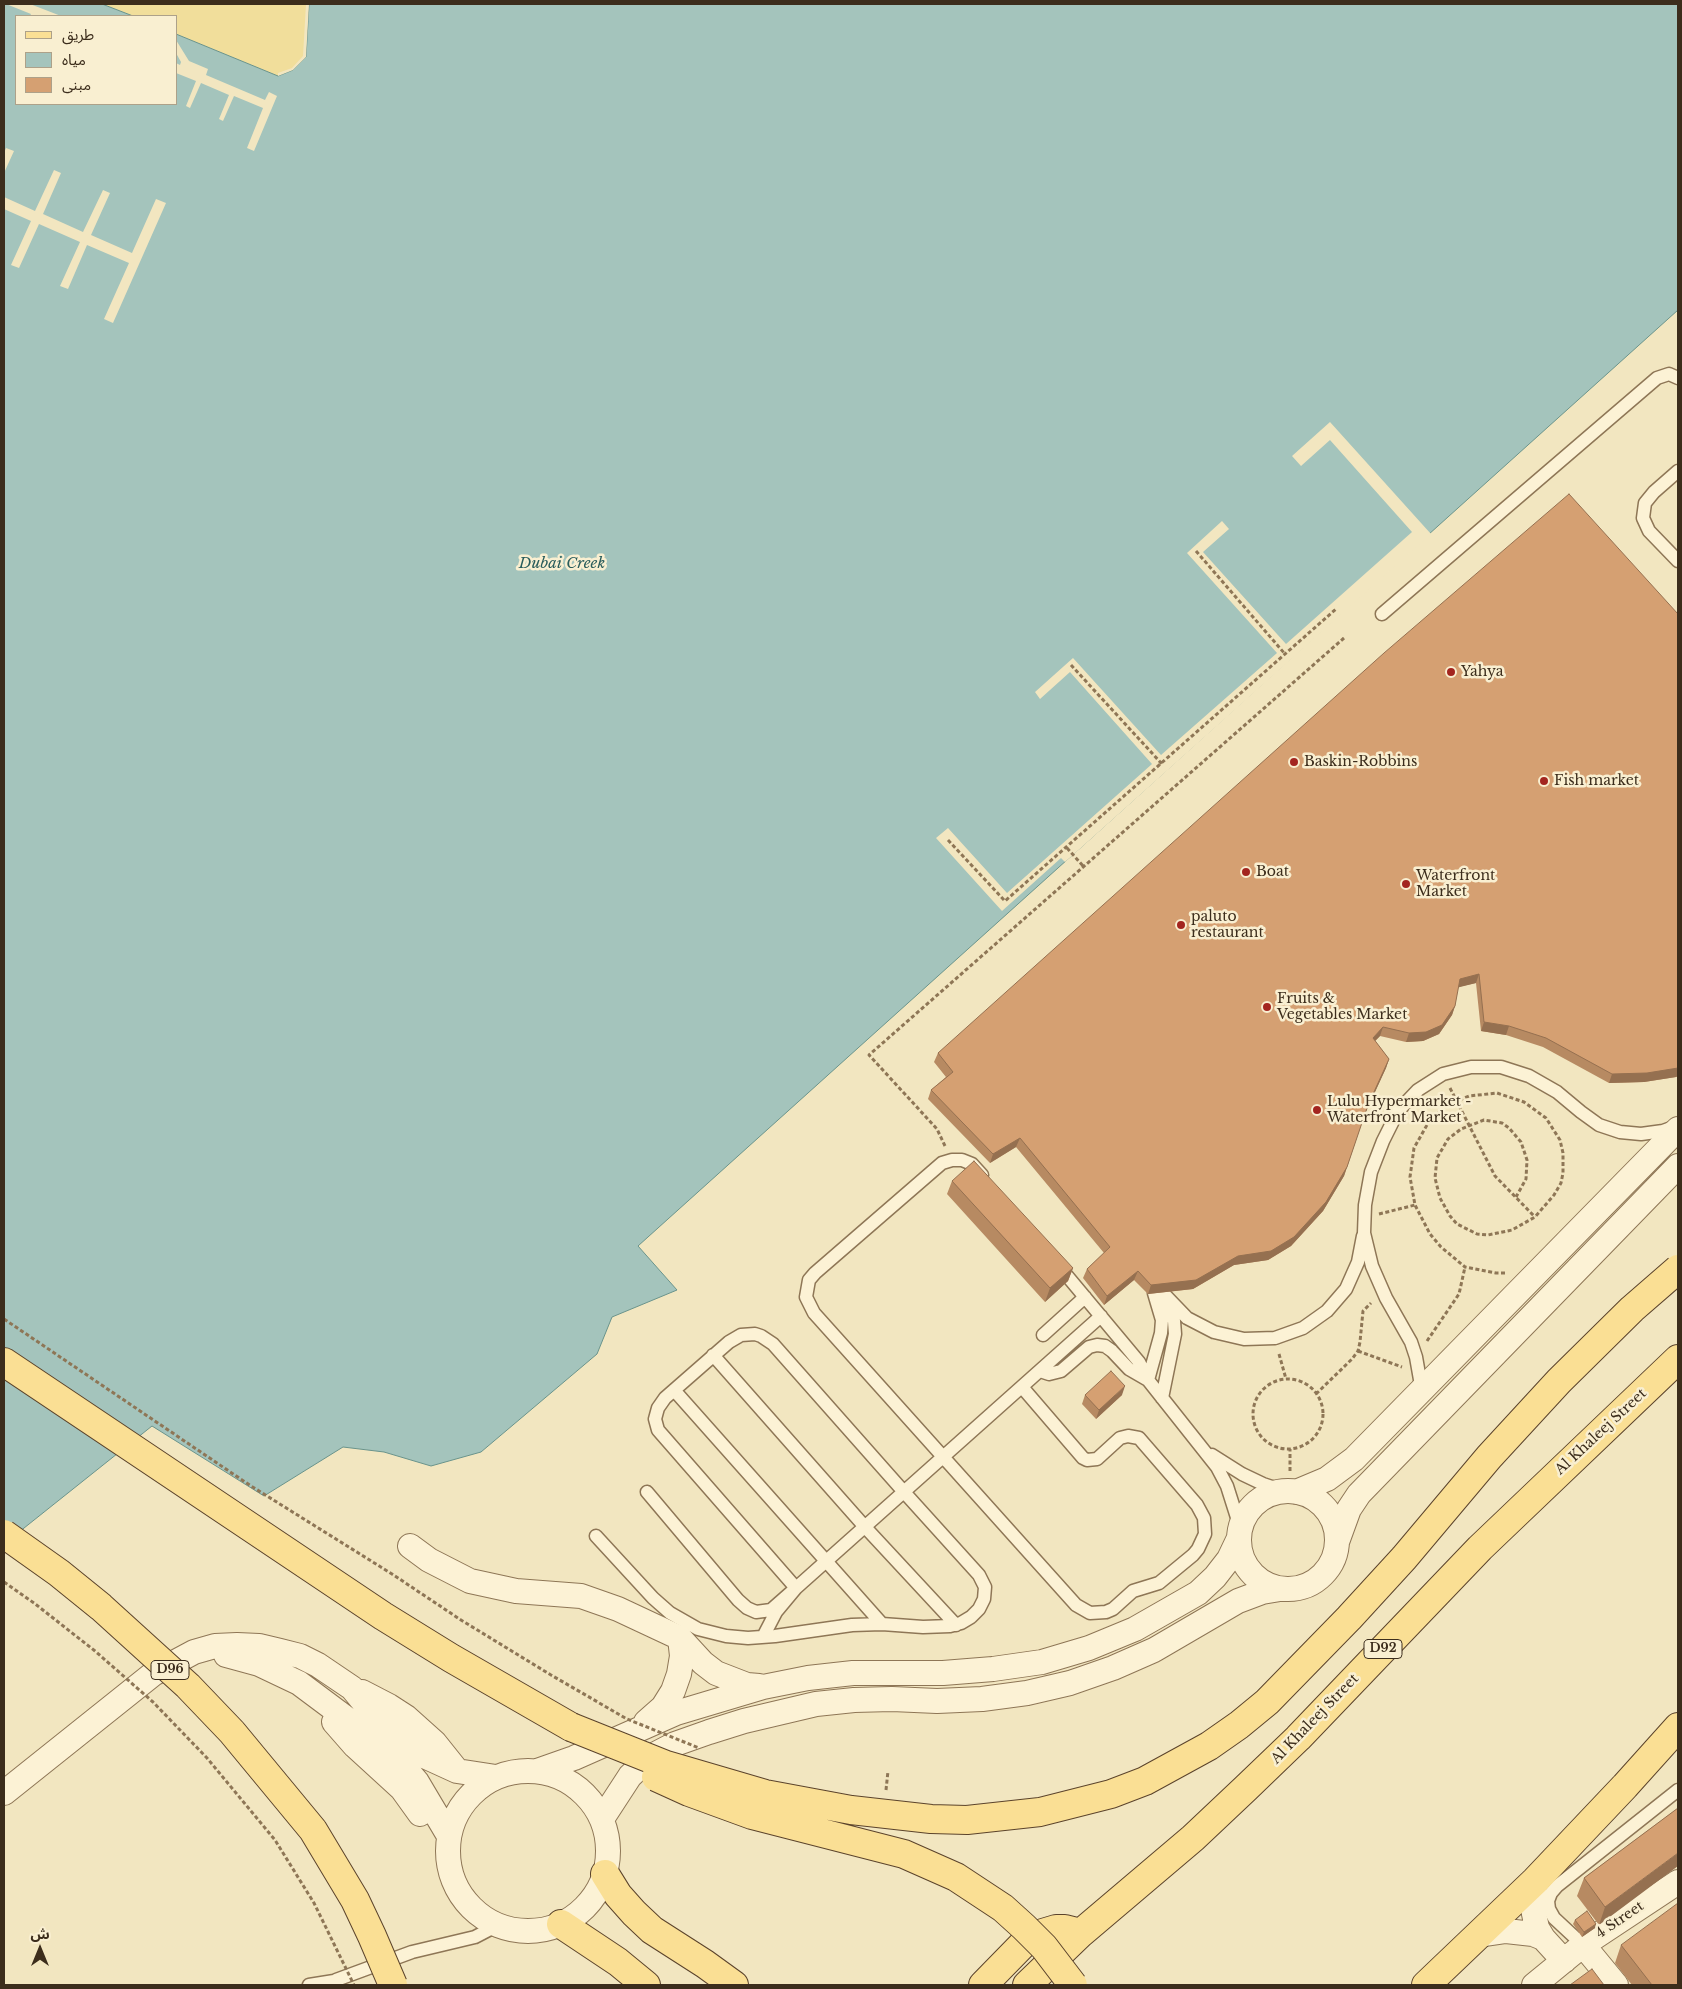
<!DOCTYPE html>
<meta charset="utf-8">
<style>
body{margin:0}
#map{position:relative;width:1682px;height:1989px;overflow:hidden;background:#f2e6c0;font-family:"Libre Baskerville","Noto Sans Arabic",serif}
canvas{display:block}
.frame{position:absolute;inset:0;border:5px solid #3c2d1c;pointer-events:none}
.legend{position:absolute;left:15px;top:15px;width:162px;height:90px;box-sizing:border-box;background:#f9efd1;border:1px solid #ada189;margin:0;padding:6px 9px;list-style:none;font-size:15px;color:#3c2d1c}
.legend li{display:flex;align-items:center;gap:10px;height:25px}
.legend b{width:25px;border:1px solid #ada189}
.north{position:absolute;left:15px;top:1924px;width:50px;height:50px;-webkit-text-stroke:4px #f9efd1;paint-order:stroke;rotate:0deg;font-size:14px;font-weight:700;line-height:20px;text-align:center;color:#3c2d1c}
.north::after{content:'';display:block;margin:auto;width:18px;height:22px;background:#3c2d1c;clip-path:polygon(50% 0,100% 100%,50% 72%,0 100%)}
</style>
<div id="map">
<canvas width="1682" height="1989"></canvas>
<div class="frame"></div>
<ul class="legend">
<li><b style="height:6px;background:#fadf94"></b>طريق</li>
<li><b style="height:14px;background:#a4c4bc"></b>مياه</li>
<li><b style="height:14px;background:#d5a072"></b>مبنى</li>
</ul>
<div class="north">ش</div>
</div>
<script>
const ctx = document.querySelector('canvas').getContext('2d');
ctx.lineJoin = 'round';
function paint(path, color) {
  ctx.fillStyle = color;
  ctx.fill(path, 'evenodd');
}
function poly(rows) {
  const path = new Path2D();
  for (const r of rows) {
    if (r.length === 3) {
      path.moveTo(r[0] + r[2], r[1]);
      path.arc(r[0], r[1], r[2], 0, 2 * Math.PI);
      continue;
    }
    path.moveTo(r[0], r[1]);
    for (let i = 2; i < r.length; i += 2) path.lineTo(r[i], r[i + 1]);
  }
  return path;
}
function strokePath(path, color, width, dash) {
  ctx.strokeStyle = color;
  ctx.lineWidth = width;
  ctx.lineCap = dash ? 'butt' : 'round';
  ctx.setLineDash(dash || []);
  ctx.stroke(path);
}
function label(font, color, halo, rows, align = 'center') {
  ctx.font = font + ' "Libre Baskerville",serif';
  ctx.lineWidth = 5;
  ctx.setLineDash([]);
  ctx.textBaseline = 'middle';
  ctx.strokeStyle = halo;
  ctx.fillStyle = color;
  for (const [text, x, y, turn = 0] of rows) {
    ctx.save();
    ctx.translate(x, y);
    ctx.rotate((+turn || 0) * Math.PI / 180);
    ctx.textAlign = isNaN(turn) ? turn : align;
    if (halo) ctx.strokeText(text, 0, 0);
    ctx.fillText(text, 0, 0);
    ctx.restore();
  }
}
paint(poly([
 [102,4,309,4,306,57,293,70,278,76,176,34,176,16,133,16]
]), '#f1de9b');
const water = poly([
 [4,4,102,4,133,16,16,16,16,104,176,104,176,34,278,76,293,70,306,57,309,4,1678,4,1678,310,638,1246,677,1290,612,1317,597,1354,481,1452,431,1466,384,1452,343,1447,264,1496,152,1426,4,1544,4,4]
]);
paint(water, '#a4c4bc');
strokePath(water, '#69938b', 1);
paint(poly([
 [6,4,30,4,61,16,30,16,31,14],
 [306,4,309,4,306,57,293,70,278,76,278,73,292,68,303,56],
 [176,40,189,61,208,69,206,75,265,100,269,92,277,96,254,151,247,148,263,108,234,96,223,121,219,119,229,95,201,83,190,108,186,106,196,81,176,73,176,63,180,65,181,62,176,53],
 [6,148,14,151,4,173,4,153],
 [54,170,61,173,43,214,83,232,103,190,110,193,91,235,132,253,156,199,166,203,113,323,104,319,129,263,87,245,68,289,60,286,80,242,39,224,19,268,11,265,31,221,4,209,4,197,35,211],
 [1330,422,1431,534,1073,855,1065,862,1061,858,1002,911,936,838,948,828,1007,893,1152,764,1070,672,1040,699,1035,692,1073,658,1161,755,1277,653,1187,553,1222,521,1229,529,1203,552,1286,644,1412,532,1330,440,1301,466,1292,456]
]), '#f2e6c0');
const service = poly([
 [1678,471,1654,492,1645,503,1643,518,1649,531,1678,561],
 [1382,614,1657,378,1669,374,1678,378],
 [982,1175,972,1164,962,1160,952,1160,942,1163,815,1273,809,1280,806,1297,814,1313,1076,1605,1090,1613,1106,1612,1113,1609,1133,1591,1159,1583,1193,1555,1198,1549,1205,1534,1204,1518,1197,1505,1139,1438,1128,1436,1120,1438,1097,1459,1087,1460,1083,1458,1022,1387],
 [1058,1265,1139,1362,1148,1380,1217,1467,1227,1486,1240,1527],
 [1162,1292,1187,1318,1214,1332,1244,1339,1275,1338,1303,1328,1327,1311,1346,1289,1358,1262,1363,1236],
 [1043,1335,1085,1297],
 [713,1355,865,1527,956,1625],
 [1040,1371,1049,1374,1061,1371,1089,1347,1097,1345,1105,1346,1112,1351,1129,1369,1148,1380],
 [1148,1380,1161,1333,1162,1320,1154,1293],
 [674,1390,882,1624],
 [1422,1391,1416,1357,1411,1342,1386,1298,1372,1266,1364,1233,1365,1205,1371,1172,1383,1141,1398,1111,1418,1090,1443,1074,1471,1067,1501,1067,1529,1076,1557,1092,1581,1112,1599,1125,1620,1132,1641,1134,1663,1131,1674,1127],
 [1162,1398,1175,1334,1174,1321,1166,1301],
 [1212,1455,1242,1474,1263,1484,1284,1491],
 [596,1536,653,1598,670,1613,698,1629,726,1636,748,1638,775,1636,852,1625,882,1624,923,1627,950,1626,961,1623,971,1617,979,1609,984,1599,985,1587,979,1575,904,1492,773,1344,761,1336,755,1334,741,1335,729,1342,665,1398,658,1408,655,1419,658,1430,796,1588,771,1610,756,1612,747,1608,738,1600,647,1492],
 [763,1637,776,1612,796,1588,1101,1316],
 [1583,1945,1554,1918,1549,1909,1548,1901,1551,1893,1557,1886,1678,1790],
 [309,1985,334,1981],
 [327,1985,336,1980,412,1952,475,1937,498,1925]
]);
const minor = poly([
 [1288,1540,49],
 [1296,1492,1327,1479,1354,1459,1678,1129],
 [1337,1542,1349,1509,1359,1494,1678,1166],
 [410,1546,429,1560,470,1581,516,1591,581,1596,618,1609,680,1638,703,1663,716,1673,747,1685,759,1686],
 [226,1655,259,1664,299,1683,382,1745,395,1756,417,1782,449,1836],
 [362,1692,389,1706,406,1717,435,1743,455,1768],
 [334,1722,355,1746,402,1789,420,1814],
 [646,1722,663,1707,673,1691,679,1674,682,1656,680,1638],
 [528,1851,80],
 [537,1771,574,1758,676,1713,763,1687,808,1678,853,1673,943,1673,993,1669,1042,1662,1089,1648,1135,1629,1198,1593,1215,1577,1229,1559,1239,1538],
 [4,1793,153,1674,194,1652,215,1646,237,1645,259,1646,280,1651,300,1656,318,1665,352,1688,371,1711,392,1732,422,1755,457,1771,496,1777],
 [602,1819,630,1776,650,1757,675,1744,709,1732,744,1721,816,1704,854,1700,892,1699,937,1701,982,1699,1027,1693,1070,1683,1113,1668,1154,1650,1238,1601,1262,1592,1280,1589],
 [1535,1881,1533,1909,1537,1928,1543,1938,1564,1961],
 [1479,1935,1506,1931,1533,1934,1543,1938],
 [1583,1945,1616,1985],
 [1534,1985,1583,1945,1678,1882]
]);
const primary = poly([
 [4,1362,383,1616,451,1658,571,1727],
 [605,1874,618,1895,634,1913,652,1930,705,1964,734,1985],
 [561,1924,618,1962,646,1985],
 [983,1985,1026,1941,1036,1935,1056,1929,1065,1929,1081,1933],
 [1027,1985,1081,1933,1193,1838,1246,1788,1298,1738,1480,1548,1678,1359],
 [1426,1985,1535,1881,1625,1786,1678,1727]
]);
strokePath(service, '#8e7656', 15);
strokePath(minor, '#8e7656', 26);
strokePath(primary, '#5b432b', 30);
strokePath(poly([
 [1196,551,1285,654],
 [1071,665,1162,764],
 [948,840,1005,901,1336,609],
 [1067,848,1084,867],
 [1450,1088,1495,1176,1535,1217],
 [945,1146,937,1129,869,1055,1344,638],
 [1379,1214,1415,1205],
 [1505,1273,1496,1273,1465,1267,1441,1247,1430,1234,1415,1205,1410,1177,1414,1148,1427,1125,1444,1107,1469,1096,1497,1093,1524,1102,1546,1118,1560,1140,1563,1153,1563,1173,1561,1183,1554,1195,1535,1217,1512,1230,1488,1235,1477,1234,1457,1224,1450,1216,1440,1198,1435,1178,1437,1158,1448,1139,1461,1129,1484,1120,1502,1123,1509,1128,1521,1142,1527,1160,1526,1179,1516,1197],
 [1427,1341,1459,1294,1465,1267],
 [1358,1351,1402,1367],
 [1279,1354,1286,1379],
 [1288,1414,35],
 [1316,1394,1352,1359,1358,1351,1360,1342,1363,1311,1371,1303],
 [1290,1471,1290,1449],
 [886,1790,888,1771]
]), '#8e7656', 3, [4, 2.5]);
strokePath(service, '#fcf2d5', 12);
strokePath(minor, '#fcf2d5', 24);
strokePath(primary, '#fadf94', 28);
const primaryBridge = poly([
 [4,1534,59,1573,101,1607,188,1686,232,1732,313,1830,355,1900,372,1936,393,1985],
 [571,1727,666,1765,765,1794,851,1810,931,1819,967,1820,1040,1812,1111,1794,1145,1781,1209,1746,1239,1725,1267,1702,1349,1618,1404,1558,1489,1457,1559,1381,1632,1309,1678,1269],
 [656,1777,689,1792,752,1815,904,1854,956,1877,1003,1908,1024,1927,1044,1947,1073,1985]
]);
strokePath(primaryBridge, '#5b432b', 30, []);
strokePath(poly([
 [4,1319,251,1486,392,1574,461,1620,551,1675,627,1719,699,1748],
 [4,1582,34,1603,95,1651,153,1702,207,1758,275,1840,314,1903,354,1985]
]), '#8e7656', 3, [4, 2.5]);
strokePath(primaryBridge, '#fadf94', 28);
paint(poly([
 [1678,614,1678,1076,1676,1077,1644,1082,1609,1083,1543,1047,1506,1035,1481,1031,1476,983,1458,987,1455,1006,1452,1015,1439,1034,1423,1041,1406,1042,1380,1036,1375,1041,1389,1059,1386,1068,1366,1111,1344,1176,1323,1211,1291,1246,1268,1260,1234,1265,1193,1289,1148,1294,1134,1280,1104,1305,1083,1278,1087,1269,1104,1253,1016,1147,990,1163,928,1099,931,1090,946,1077,934,1062,938,1053],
 [952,1181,1073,1268,1068,1281,1045,1302,947,1194],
 [1085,1395,1122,1395,1096,1419,1082,1404],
 [1678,1808,1599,1925,1577,1896,1584,1878],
 [1575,1920,1596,1924,1595,1928,1582,1937,1573,1924],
 [1621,1945,1678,1985,1632,1985,1615,1963]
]), '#b78a62');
paint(poly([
 [1479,974,1476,983,1456,988,1460,979],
 [1455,1006,1452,1015,1439,1034,1423,1041,1406,1042,1409,1033],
 [1484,1022,1509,1026,1506,1035,1481,1031],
 [1383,1027,1380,1036,1369,1047,1373,1038],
 [1389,1059,1386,1068,1365,1114,1368,1105],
 [1678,1068,1678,1076,1676,1077,1644,1082,1609,1083,1612,1074],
 [1020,1138,1016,1147,990,1163,993,1154],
 [1347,1167,1344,1176,1323,1211,1291,1246,1268,1260,1234,1265,1193,1289,1148,1294,1151,1285,1238,1256],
 [1073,1268,1068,1281,1045,1302,1050,1288],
 [1138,1271,1134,1280,1104,1305,1107,1296],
 [1125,1386,1122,1395,1096,1419,1099,1410],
 [1678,1853,1678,1866,1599,1925,1605,1907],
 [1596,1924,1595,1928,1582,1937,1584,1932]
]), '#957050');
const building = poly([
 [1569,494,1678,614,1678,1068,1647,1073,1612,1074,1546,1038,1509,1026,1484,1022,1479,974,1460,979,1455,1006,1442,1025,1426,1032,1409,1033,1383,1027,1373,1038,1389,1059,1368,1105,1347,1167,1326,1202,1294,1237,1271,1251,1238,1256,1196,1280,1151,1285,1138,1271,1107,1296,1087,1269,1110,1247,1020,1138,993,1154,931,1090,953,1072,938,1053,1384,653,1569,494],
 [974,1161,1073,1268,1050,1288,952,1181,974,1161],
 [1111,1371,1125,1386,1099,1410,1085,1395,1111,1371],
 [1678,1808,1678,1853,1605,1907,1584,1878,1678,1808],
 [1678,1903,1678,1985,1652,1985,1621,1945,1678,1903],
 [1587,1911,1596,1924,1584,1932,1575,1920,1587,1911],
 [1592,1969,1604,1985,1570,1985,1592,1969]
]);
paint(building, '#d5a072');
strokePath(building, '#957050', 1);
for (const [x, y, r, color] of [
 [1451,672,5,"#a3251f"],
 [1294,762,5,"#a3251f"],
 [1544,781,5,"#a3251f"],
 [1246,872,5,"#a3251f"],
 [1406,884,5,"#a3251f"],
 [1181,925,5,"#a3251f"],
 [1267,1007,5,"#a3251f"],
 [1317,1110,5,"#a3251f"]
]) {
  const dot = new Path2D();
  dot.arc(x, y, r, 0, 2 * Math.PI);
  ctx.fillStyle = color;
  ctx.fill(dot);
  strokePath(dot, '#f9efd1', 2);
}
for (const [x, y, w] of [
 [1383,1649,38],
 [170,1670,38]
]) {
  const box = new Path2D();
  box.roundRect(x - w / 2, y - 9.5, w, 19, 4);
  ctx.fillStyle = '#f9efd1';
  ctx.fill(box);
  strokePath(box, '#3c2d1c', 1);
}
label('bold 12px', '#3c2d1c', null, [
 ["D92",1383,1649],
 ["D96",170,1670]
]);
label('14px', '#3c2d1c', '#f9efd1', [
 ["Yahya",1461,672],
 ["Baskin-Robbins",1304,762],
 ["Fish market",1554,781],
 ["Boat",1256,872],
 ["Waterfront",1416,876],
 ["Market",1416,892],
 ["paluto",1191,917],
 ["restaurant",1191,933],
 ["Fruits &",1277,999],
 ["Vegetables Market",1277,1015],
 ["Lulu Hypermarket -",1327,1102],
 ["Waterfront Market",1327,1118]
], 'left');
label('14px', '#3c2d1c', '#f9efd1', [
 ["Al Khaleej Street",1601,1432,-43],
 ["Al Khaleej Street",1315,1719,-46],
 ["4 Street",1620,1920,-34]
]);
label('italic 15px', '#2a5d5c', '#f9efd1', [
 ["Dubai Creek",562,564]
]);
</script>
